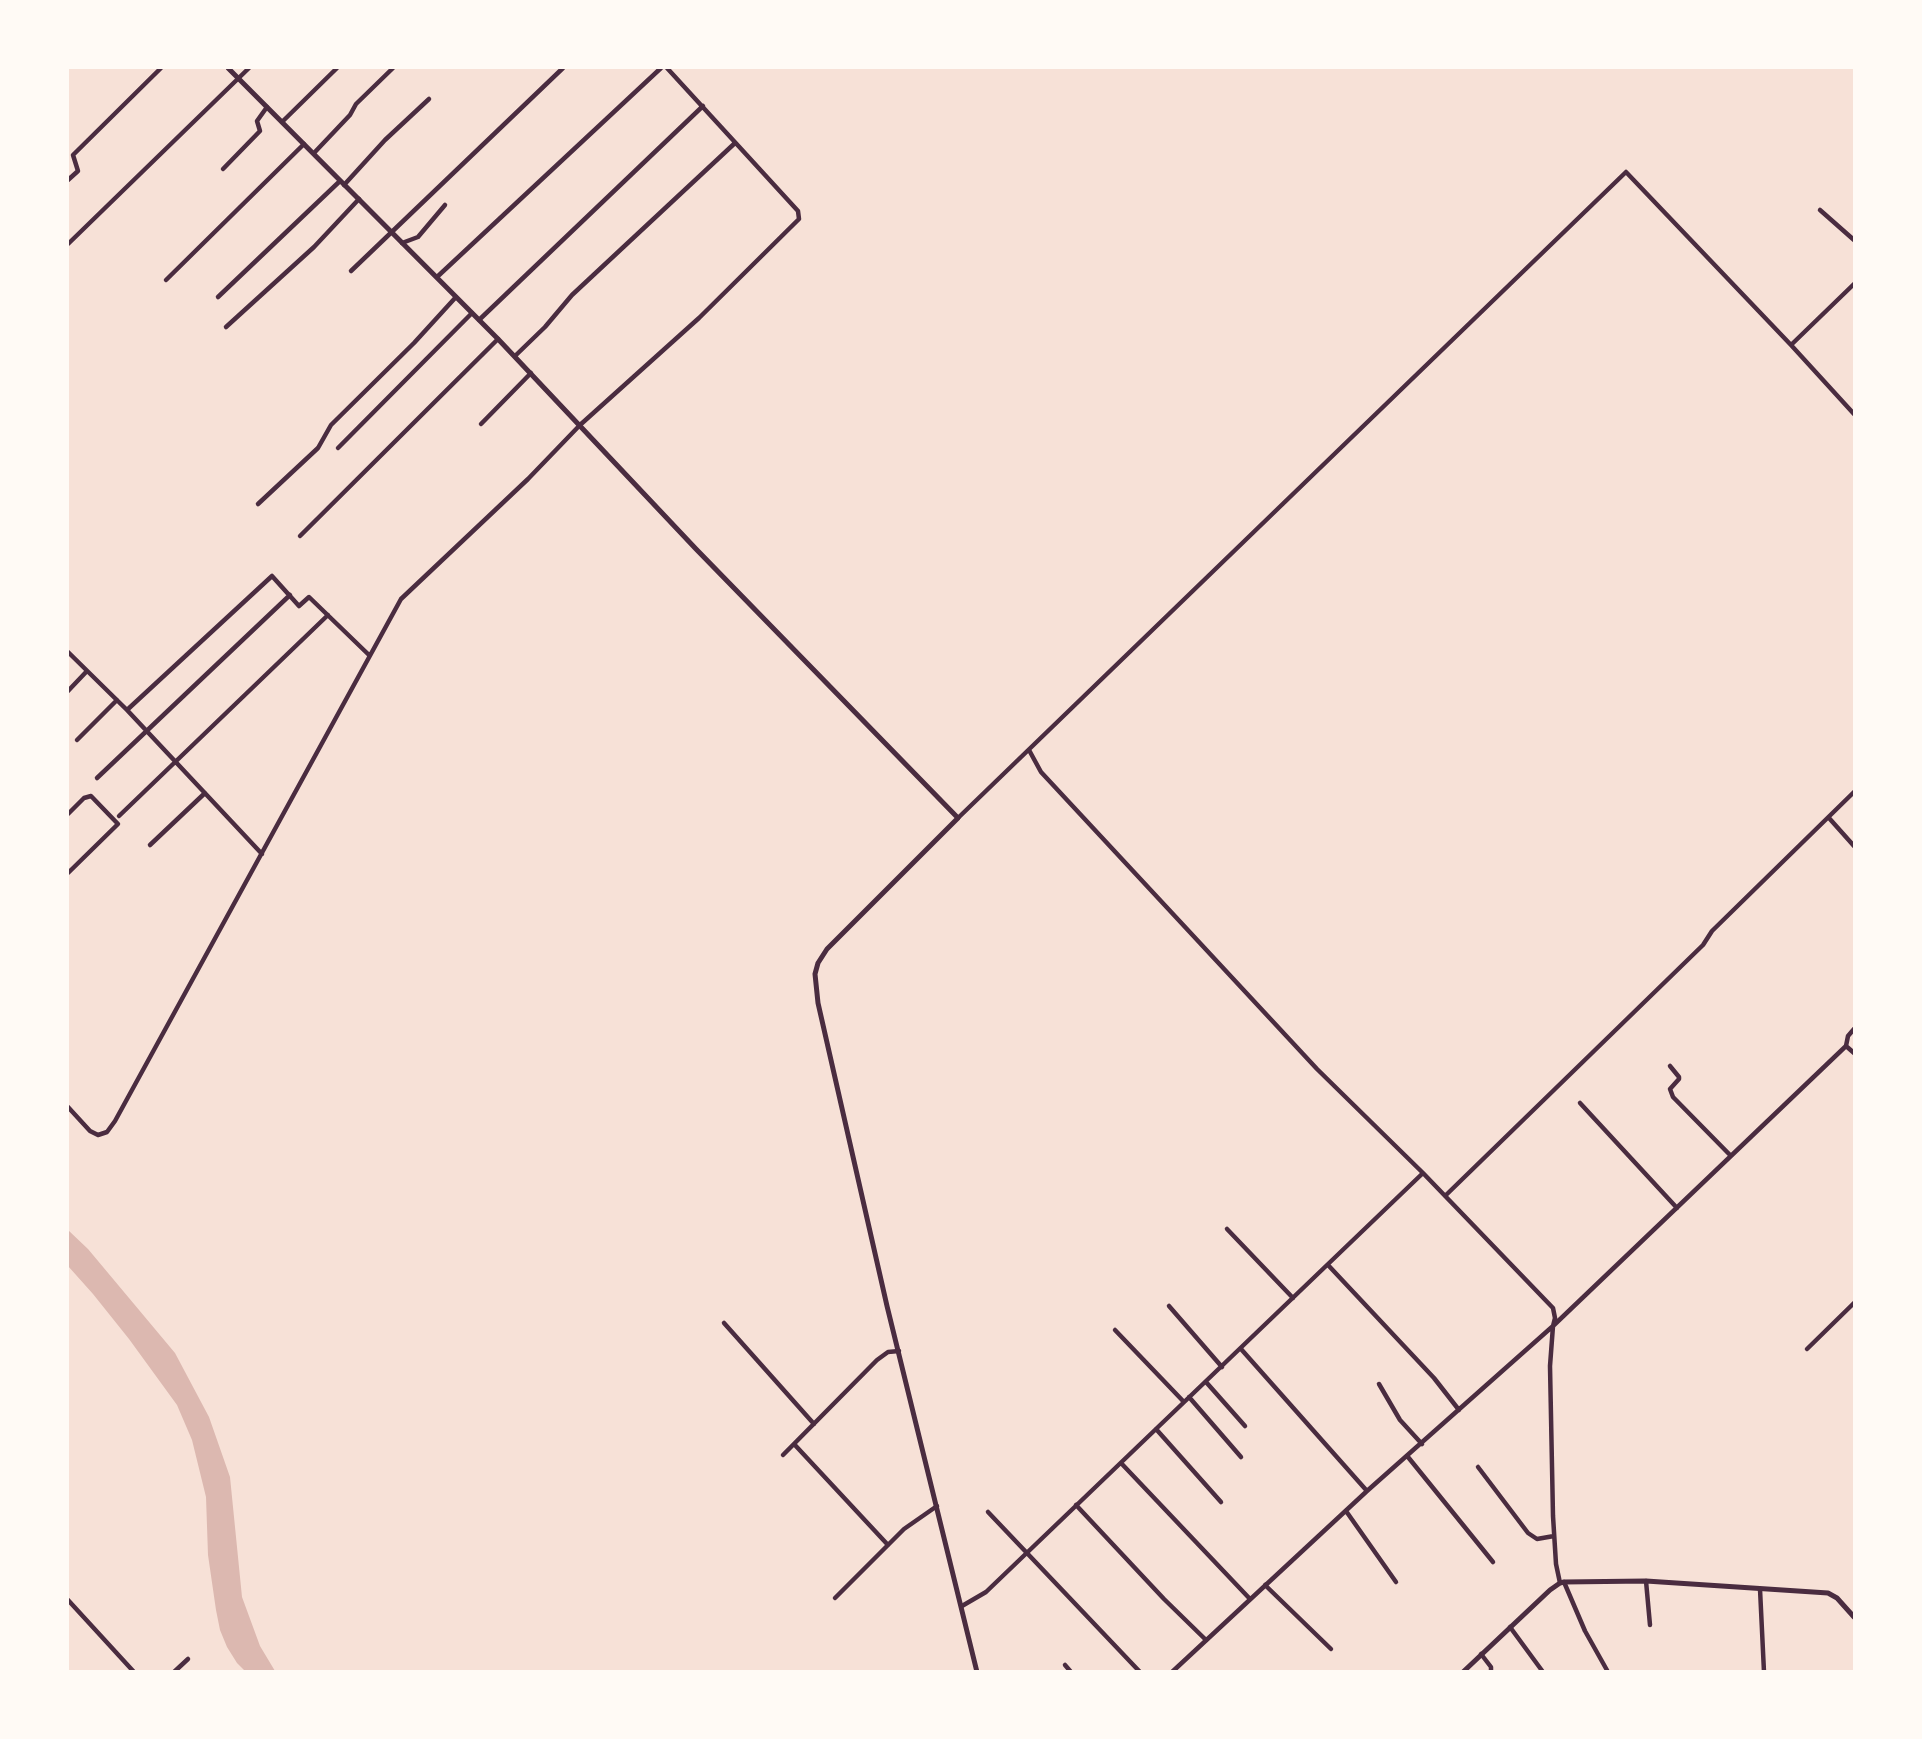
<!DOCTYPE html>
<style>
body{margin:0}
#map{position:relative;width:1922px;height:1739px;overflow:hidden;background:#f7e1d7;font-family:Barlow,sans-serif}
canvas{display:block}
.frame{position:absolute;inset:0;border:69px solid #fffaf5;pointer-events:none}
</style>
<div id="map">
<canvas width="1922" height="1739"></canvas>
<div class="frame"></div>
</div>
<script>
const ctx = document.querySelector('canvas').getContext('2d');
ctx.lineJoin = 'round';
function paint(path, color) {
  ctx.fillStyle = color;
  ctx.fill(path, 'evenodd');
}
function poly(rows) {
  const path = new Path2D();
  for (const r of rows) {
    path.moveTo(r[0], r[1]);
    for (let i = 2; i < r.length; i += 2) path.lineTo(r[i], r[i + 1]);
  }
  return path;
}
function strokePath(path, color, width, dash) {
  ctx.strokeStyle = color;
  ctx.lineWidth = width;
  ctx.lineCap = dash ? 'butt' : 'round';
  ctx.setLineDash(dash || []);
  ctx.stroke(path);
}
paint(poly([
 [68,1230,88,1249,175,1353,209,1417,230,1477,242,1597,260,1646,275,1671,245,1671,237,1663,227,1647,220,1630,216,1610,208,1555,206,1497,192,1440,177,1405,129,1339,93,1294,68,1266]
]), '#dcb8b0');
strokePath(poly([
 [282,122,337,68],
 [314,153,350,115,356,104,393,68],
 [223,169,260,131,257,121,267,107],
 [68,180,78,171,73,155,161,68],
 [344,185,385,140,429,99],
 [1820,210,1854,240],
 [402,243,418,237,445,205],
 [68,244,249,68],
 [351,271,563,68],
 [437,277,661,68],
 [166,280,304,144],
 [218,297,340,181],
 [479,320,703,106],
 [226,327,314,247,359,199],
 [1791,345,1854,284],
 [515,356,545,327,572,295,735,143],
 [481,424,531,373],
 [338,448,472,313],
 [258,504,318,448,331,425,414,343,456,297],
 [300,536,498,339],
 [68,652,127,710,262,854],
 [68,691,87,671],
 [127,710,272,576,299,606,309,597,369,655],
 [77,740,117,700],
 [1029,750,1041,772,1317,1069,1423,1173,1553,1308,1555,1318,1553,1326,1550,1366,1553,1516,1556,1564,1560,1583],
 [97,778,290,595],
 [68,814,84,798,91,796,118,824,68,873],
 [119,816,328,615],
 [958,818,1626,172,1791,345,1854,414],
 [1829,818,1854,846],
 [150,845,205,793],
 [1846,1046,1848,1036,1854,1029],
 [1670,1066,1679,1077,1679,1079,1670,1089,1673,1097,1731,1156],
 [1580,1103,1677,1208],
 [68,1107,90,1131,98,1135,107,1132,115,1121,401,599,528,479,580,425,699,318,799,219,798,211,667,68],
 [1445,1196,1703,945,1712,931,1854,792],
 [1227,1229,1293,1298],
 [1328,1265,1434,1378,1459,1410],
 [1169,1306,1222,1367],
 [724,1323,814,1424],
 [1115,1330,1184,1402],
 [1241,1349,1367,1491],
 [1807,1349,1854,1303],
 [1206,1382,1245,1426],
 [1379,1384,1400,1420,1422,1444],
 [1189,1397,1241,1457],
 [1156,1429,1221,1502],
 [794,1444,888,1545],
 [783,1455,877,1360,888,1352,899,1351],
 [1408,1457,1493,1562],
 [1121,1463,1250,1599],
 [1478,1467,1528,1533,1537,1539,1554,1536],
 [1076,1505,1164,1599,1206,1640],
 [1346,1511,1396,1582],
 [988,1512,1140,1672],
 [1646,1581,1650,1625],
 [1564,1582,1585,1631,1608,1672],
 [1265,1585,1331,1649],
 [1760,1589,1764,1672],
 [835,1598,904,1529,937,1506],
 [68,1600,134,1672],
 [962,1606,986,1592,1423,1173],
 [1510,1627,1543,1672],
 [1481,1654,1491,1667,1491,1672],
 [1065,1665,1071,1672],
 [174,1672,188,1659],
 [1172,1672,1367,1491,1553,1326,1846,1046,1854,1053]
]), '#4a2c40', 4.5);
strokePath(poly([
 [228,68,498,339,696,549,958,818,827,949,818,963,815,974,818,1003,887,1306,977,1672],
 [1463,1672,1550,1590,1560,1583,1564,1582,1646,1581,1828,1593,1837,1598,1854,1617]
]), '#4a2c40', 5);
</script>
